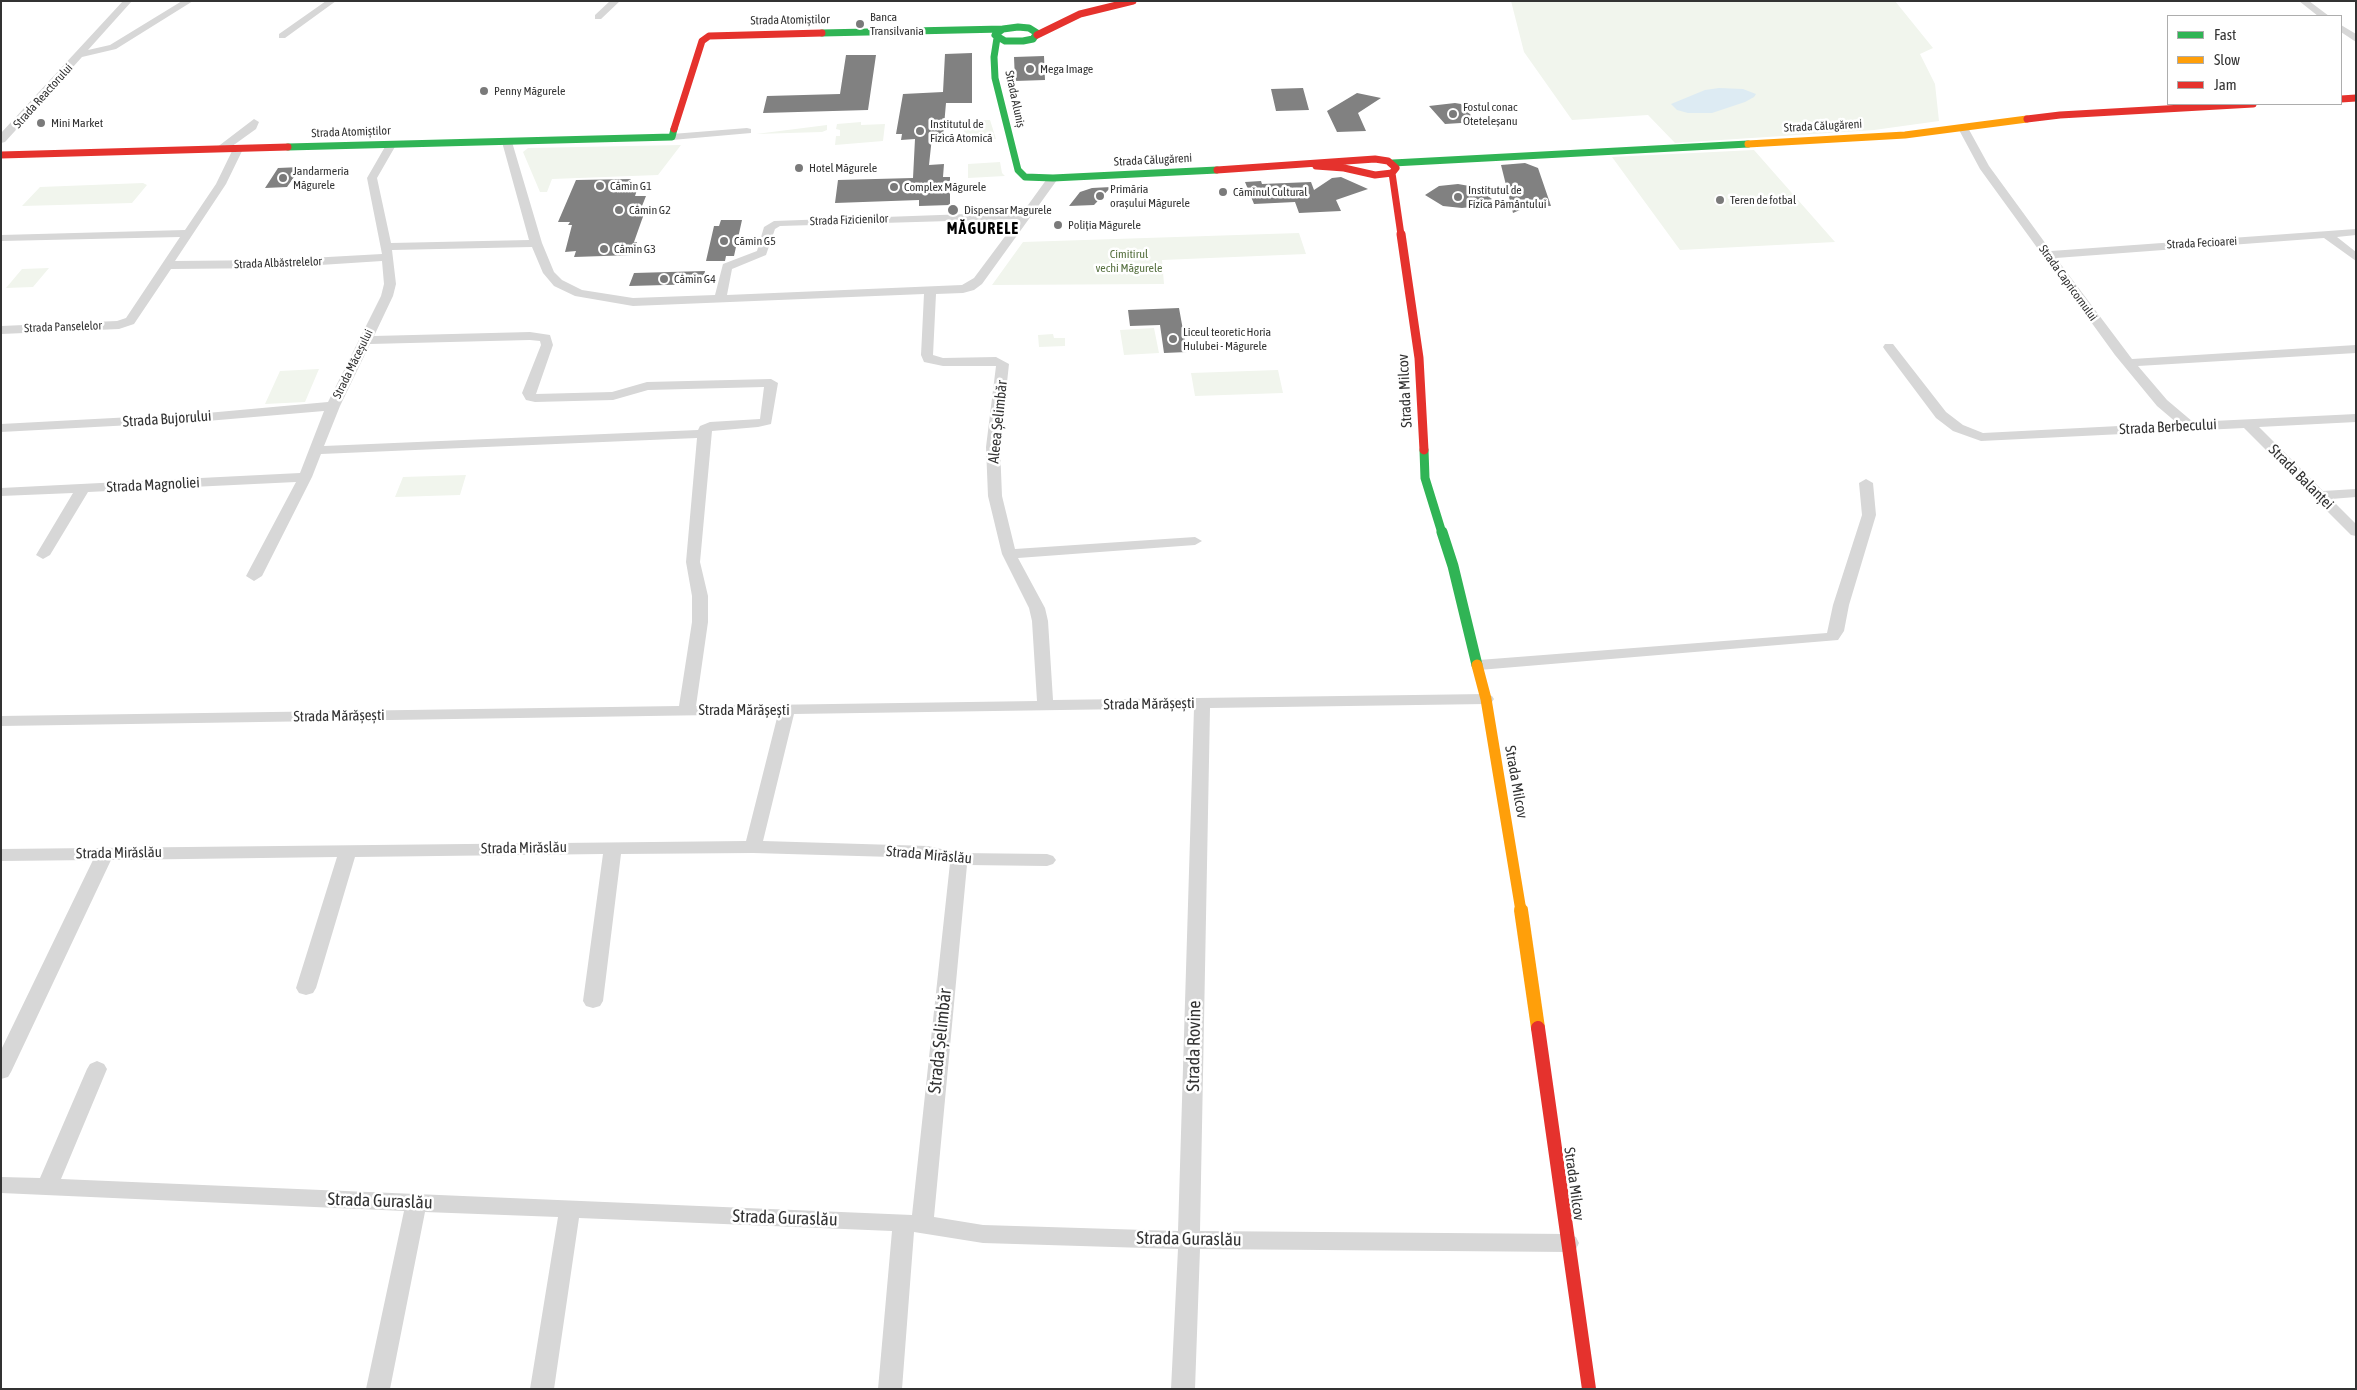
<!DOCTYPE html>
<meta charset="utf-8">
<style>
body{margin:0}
#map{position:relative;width:2357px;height:1390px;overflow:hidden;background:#fff;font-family:"Asap Condensed",sans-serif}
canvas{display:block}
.frame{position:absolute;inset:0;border:2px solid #333;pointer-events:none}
.legend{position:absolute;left:2167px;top:15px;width:175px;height:90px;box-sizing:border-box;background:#fff;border:1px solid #adadad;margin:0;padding:6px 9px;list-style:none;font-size:15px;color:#333}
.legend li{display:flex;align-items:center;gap:10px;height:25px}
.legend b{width:25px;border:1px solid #adadad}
</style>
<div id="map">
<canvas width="2357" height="1390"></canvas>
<div class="frame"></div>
<ul class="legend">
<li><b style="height:6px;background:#30b455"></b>Fast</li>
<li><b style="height:6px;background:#ff9f0a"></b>Slow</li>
<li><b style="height:6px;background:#e5322d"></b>Jam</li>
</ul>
</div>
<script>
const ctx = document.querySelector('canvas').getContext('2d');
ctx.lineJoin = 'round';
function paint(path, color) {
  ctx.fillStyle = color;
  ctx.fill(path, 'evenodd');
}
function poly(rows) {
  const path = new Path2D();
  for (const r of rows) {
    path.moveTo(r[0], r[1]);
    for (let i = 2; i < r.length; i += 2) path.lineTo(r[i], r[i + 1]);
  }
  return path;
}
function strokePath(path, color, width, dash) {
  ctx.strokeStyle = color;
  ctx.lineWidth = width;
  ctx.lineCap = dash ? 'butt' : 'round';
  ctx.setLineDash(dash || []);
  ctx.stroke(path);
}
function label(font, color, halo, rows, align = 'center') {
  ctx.font = font + ' "Asap Condensed",sans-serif';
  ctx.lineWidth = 5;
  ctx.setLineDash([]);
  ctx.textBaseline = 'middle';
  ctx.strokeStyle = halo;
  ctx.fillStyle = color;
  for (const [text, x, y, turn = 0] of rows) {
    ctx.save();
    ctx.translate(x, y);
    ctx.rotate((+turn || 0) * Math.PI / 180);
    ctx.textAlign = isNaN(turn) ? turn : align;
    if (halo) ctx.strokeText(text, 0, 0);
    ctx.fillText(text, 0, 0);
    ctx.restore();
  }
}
paint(poly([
 [1511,1,1895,1,1933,48,1920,54,1935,84,1939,121,1874,130,1675,143,1648,115,1572,120,1524,52],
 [963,120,990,120,996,139,965,140],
 [861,122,861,125,885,124,883,141,835,145,836,136,840,136,840,130,836,129,837,124],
 [827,125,827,130,822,132,756,134],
 [681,145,658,175,552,179,547,192,540,192,523,152,528,148],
 [1754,150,1835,242,1680,250,1612,157],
 [1000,162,1002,173,1005,176,968,178,968,164],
 [143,183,147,185,132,203,22,206,40,187],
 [1299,233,1306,254,1162,260,1164,284,992,285,1023,242],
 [49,268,33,287,6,288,22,269],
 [1154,328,1159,353,1124,355,1120,330],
 [1053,334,1054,338,1065,338,1065,346,1039,347,1038,335],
 [319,369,305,402,265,404,280,371],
 [1278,370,1283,393,1195,396,1191,373],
 [466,475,460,495,395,497,403,477]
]), '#f1f5ed');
paint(poly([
 [1719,88,1743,89,1756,94,1754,97,1745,102,1712,113,1688,113,1677,110,1671,104,1705,90]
]), '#ddebf3');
paint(poly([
 [972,53,972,103,946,103,943,137,932,137,929,165,944,164,943,177,950,177,950,205,919,206,919,200,835,203,838,180,913,178,915,139,901,140,902,134,896,134,903,94,943,92,945,54],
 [846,55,876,55,868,110,763,113,767,96,840,94],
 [1044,56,1045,80,1015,81,1014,57],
 [1303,88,1309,110,1276,111,1271,89],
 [1357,93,1381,98,1358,113,1366,131,1337,132,1327,111],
 [1455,103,1461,104,1477,122,1445,124,1429,106],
 [1525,163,1538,168,1551,206,1529,206,1513,213,1501,165],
 [301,167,287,187,265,188,278,168],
 [1341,177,1368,189,1336,200,1341,211,1299,213,1295,202,1254,204,1245,182,1261,181,1262,184,1311,182,1314,190,1332,178],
 [631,179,629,184,639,184,635,196,646,196,640,211,645,211,634,242,637,242,633,255,574,257,576,251,565,252,572,225,568,225,570,222,558,222,576,180],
 [1458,184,1475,187,1492,199,1480,206,1462,208,1443,206,1425,195,1439,186],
 [1111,187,1094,205,1069,206,1080,192,1092,188],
 [721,220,742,220,734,256,726,256,725,261,706,261,714,226,719,226],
 [705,271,702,284,629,286,634,273],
 [1179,308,1187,352,1164,353,1160,325,1130,326,1128,310]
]), '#818181');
paint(poly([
 [123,1,132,1,88,50,110,45,182,1,193,1,116,49,82,57,5,142,1,143,1,133,123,1],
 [326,1,336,1,285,38,279,38,279,34,326,1],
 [610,1,620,1,601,19,595,19,595,15,610,1],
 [2299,1,2309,1,2329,16,2318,16,2299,1],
 [2341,25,2356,34,2356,42,2341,32,2341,25],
 [254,119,259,122,256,129,224,152,216,152,216,148,254,119],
 [1963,125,1967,126,1989,166,2051,251,2356,229,2356,235,2337,237,2356,252,2356,261,2324,238,2056,258,2132,359,2356,345,2356,353,2138,366,2167,400,2193,422,2356,414,2356,422,2259,427,2323,491,2356,489,2356,497,2331,499,2356,524,2356,536,2351,535,2244,428,1981,441,1953,431,1936,418,1885,350,1883,347,1885,344,1893,344,1946,412,1963,425,1983,433,2177,423,2157,406,2115,355,1980,169,1958,128,1963,125],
 [747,128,751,129,751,133,672,140,667,137,672,134,747,128],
 [507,139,512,142,542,243,554,272,562,280,582,290,633,298,715,295,723,264,757,251,764,227,774,221,1023,212,1049,176,1057,176,1057,180,982,284,974,290,963,293,936,294,933,355,943,358,996,357,1009,364,1000,447,1002,496,1015,549,1195,537,1202,541,1195,545,1018,558,1045,608,1048,621,1053,700,1486,694,1492,696,1494,699,1492,702,1486,704,1210,708,1200,1231,1568,1234,1576,1237,1579,1243,1576,1249,1568,1252,1200,1249,1195,1389,1171,1389,1178,1249,983,1243,914,1232,902,1389,878,1389,892,1231,579,1218,554,1389,530,1389,558,1217,425,1212,390,1389,366,1389,404,1211,1,1193,1,1177,40,1178,87,1069,90,1064,97,1061,104,1064,107,1069,61,1179,912,1215,950,863,928,858,753,853,621,854,603,1001,600,1006,593,1008,586,1006,583,1001,603,854,355,857,316,988,313,993,306,995,299,993,296,988,337,857,111,860,11,1072,8,1077,1,1079,1,1050,93,860,1,861,1,849,746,841,778,714,1,726,1,716,679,706,692,622,692,596,686,562,697,438,321,454,312,477,262,576,254,581,246,576,296,482,88,492,50,555,43,559,36,555,73,493,1,496,1,488,300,473,324,411,207,421,1,432,1,424,207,413,328,402,381,296,384,284,382,261,274,268,171,269,134,324,119,329,1,334,1,326,117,321,126,318,180,237,1,241,1,235,185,230,216,184,233,149,238,146,243,149,226,184,175,261,274,260,382,254,367,178,386,145,391,142,396,145,377,178,391,243,529,240,502,142,507,139],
 [1018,219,974,278,962,285,727,295,732,269,766,255,775,229,780,226,1018,219],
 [532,247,543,273,554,286,575,296,633,306,924,294,921,355,924,362,943,366,996,366,986,447,988,496,1002,554,1029,608,1032,621,1037,701,696,706,708,622,708,596,700,562,712,431,758,427,771,424,778,383,771,379,647,382,612,392,536,394,553,345,550,335,530,332,374,336,393,296,396,284,392,250,532,247],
 [530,340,540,341,541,345,522,393,526,400,535,402,613,400,648,390,764,387,760,419,710,422,700,426,698,430,324,446,340,406,370,344,530,340],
 [1194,708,1178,1231,983,1225,934,1217,967,865,1047,866,1053,864,1056,860,1053,856,1047,854,959,853,928,846,763,841,794,714,1194,708],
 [1866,479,1873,483,1876,515,1849,605,1844,631,1838,640,1479,670,1473,668,1471,665,1473,662,1479,660,1827,633,1833,605,1862,515,1859,483,1866,479]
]), '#d7d7d7');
strokePath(poly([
 [1018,27,1029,28,1037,33,1033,39,1023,41,1005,41,995,35,1003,29,1018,27],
 [822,33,1003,29],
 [997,38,994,57,995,78,1018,170,1025,177,1053,178,1217,170],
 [288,147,672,137,674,129],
 [1393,163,1748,144]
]), '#30b455', 7);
strokePath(poly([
 [1424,450,1425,478,1442,533]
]), '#30b455', 9);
strokePath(poly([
 [1442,532,1453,566,1477,665]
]), '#30b455', 11);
strokePath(poly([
 [1748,144,1905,135,2027,119]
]), '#ff9f0a', 7);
strokePath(poly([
 [1477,665,1486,699,1521,911]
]), '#ff9f0a', 11);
strokePath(poly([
 [1521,910,1538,1028]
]), '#ff9f0a', 14);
strokePath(poly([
 [1037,35,1080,14,1133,1],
 [2341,99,2356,98],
 [2027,119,2060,115,2253,104],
 [674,129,702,41,709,36,822,33],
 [1,155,288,147],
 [1217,170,1375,159,1388,161,1396,168,1392,173,1375,175,1344,168,1316,166],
 [1392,173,1401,235]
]), '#e5322d', 7);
strokePath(poly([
 [1401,234,1419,358,1424,450]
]), '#e5322d', 9);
strokePath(poly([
 [1538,1028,1589,1389]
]), '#e5322d', 14);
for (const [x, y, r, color] of [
 [860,24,5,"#7a7a7a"],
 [1030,69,5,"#7a7a7a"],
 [484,91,5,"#7a7a7a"],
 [1453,114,5,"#7a7a7a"],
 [41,123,5,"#7a7a7a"],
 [920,131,5,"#7a7a7a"],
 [799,168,5,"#7a7a7a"],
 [283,178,5,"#7a7a7a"],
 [600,186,5,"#7a7a7a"],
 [894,187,5,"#7a7a7a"],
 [1223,192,5,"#7a7a7a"],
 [1100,196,5,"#7a7a7a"],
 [1458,197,5,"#7a7a7a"],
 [1720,200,5,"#7a7a7a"],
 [619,210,5,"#7a7a7a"],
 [953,210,6,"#7a7a7a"],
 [1058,225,5,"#7a7a7a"],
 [724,241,5,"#7a7a7a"],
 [604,249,5,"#7a7a7a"],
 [664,279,5,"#7a7a7a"],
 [1173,339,5,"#7a7a7a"]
]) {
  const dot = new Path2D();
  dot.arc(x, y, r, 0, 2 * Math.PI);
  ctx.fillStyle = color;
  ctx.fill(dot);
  strokePath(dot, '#fff', 2);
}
label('12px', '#333', '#fff', [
 ["Banca",870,17],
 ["Transilvania",870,31],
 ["Mega Image",1040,69],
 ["Penny Măgurele",494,91],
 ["Fostul conac",1463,107],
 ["Oteteleșanu",1463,121],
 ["Mini Market",51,123],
 ["Institutul de",930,124],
 ["Fizică Atomică",930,138],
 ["Hotel Măgurele",809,168],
 ["Jandarmeria",293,171],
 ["Măgurele",293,185],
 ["Cămin G1",610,186],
 ["Complex Măgurele",904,187],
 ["Primăria",1110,189],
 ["orașului Măgurele",1110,203],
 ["Institutul de",1468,190],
 ["Fizica Pământului",1468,204],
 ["Căminul Cultural",1233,192],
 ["Teren de fotbal",1730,200],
 ["Cămin G2",629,210],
 ["Dispensar Magurele",964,210],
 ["Poliția Măgurele",1068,225],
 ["Cămin G5",734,241],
 ["Cămin G3",614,249],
 ["Cămin G4",674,279],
 ["Liceul teoretic Horia",1183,332],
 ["Hulubei - Măgurele",1183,346]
], 'left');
label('12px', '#333', '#fff', [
 ["Strada Atomiștilor",790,20,-1],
 ["Strada Reactorului",43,96,-48],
 ["Strada Aluniș",1015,99,78],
 ["Strada Călugăreni",1823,126,-3],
 ["Strada Atomiștilor",351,132,-2],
 ["Strada Călugăreni",1153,160,-3],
 ["Strada Fizicienilor",849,220,-2],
 ["Strada Fecioarei",2202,243,-3],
 ["Strada Albăstrelelor",278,263,-2],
 ["Strada Capricornului",2068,283,54],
 ["Strada Panselelor",63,327,-2],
 ["Strada Măceșului",353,364,-64]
]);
label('12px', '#56703f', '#fff', [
 ["Cimitirul",1129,254],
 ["vechi Măgurele",1129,268]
]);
label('15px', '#333', '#fff', [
 ["Strada Milcov",1405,391,-93],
 ["Strada Bujorului",167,419,-4],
 ["Aleea Șelimbăr",998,422,-84],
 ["Strada Berbecului",2168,427,-3],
 ["Strada Balanței",2301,477,45],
 ["Strada Magnoliei",153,485,-3],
 ["Strada Mărășești",1149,704,-1],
 ["Strada Mărășești",744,710],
 ["Strada Mărășești",339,716,-1],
 ["Strada Milcov",1516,782,80],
 ["Strada Mirăslău",524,848,-1],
 ["Strada Mirăslău",119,853,-1],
 ["Strada Mirăslău",929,855,5],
 ["Strada Milcov",1574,1184,82]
]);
ctx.letterSpacing = '1px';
label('bold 16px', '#000', '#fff', [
 ["MĂGURELE",983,229]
]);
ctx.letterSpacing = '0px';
label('18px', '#333', '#fff', [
 ["Strada Șelimbăr",940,1041,-84],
 ["Strada Rovine",1194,1046,-89],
 ["Strada Guraslău",380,1201,2],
 ["Strada Guraslău",785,1218,2],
 ["Strada Guraslău",1189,1239,1]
]);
</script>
